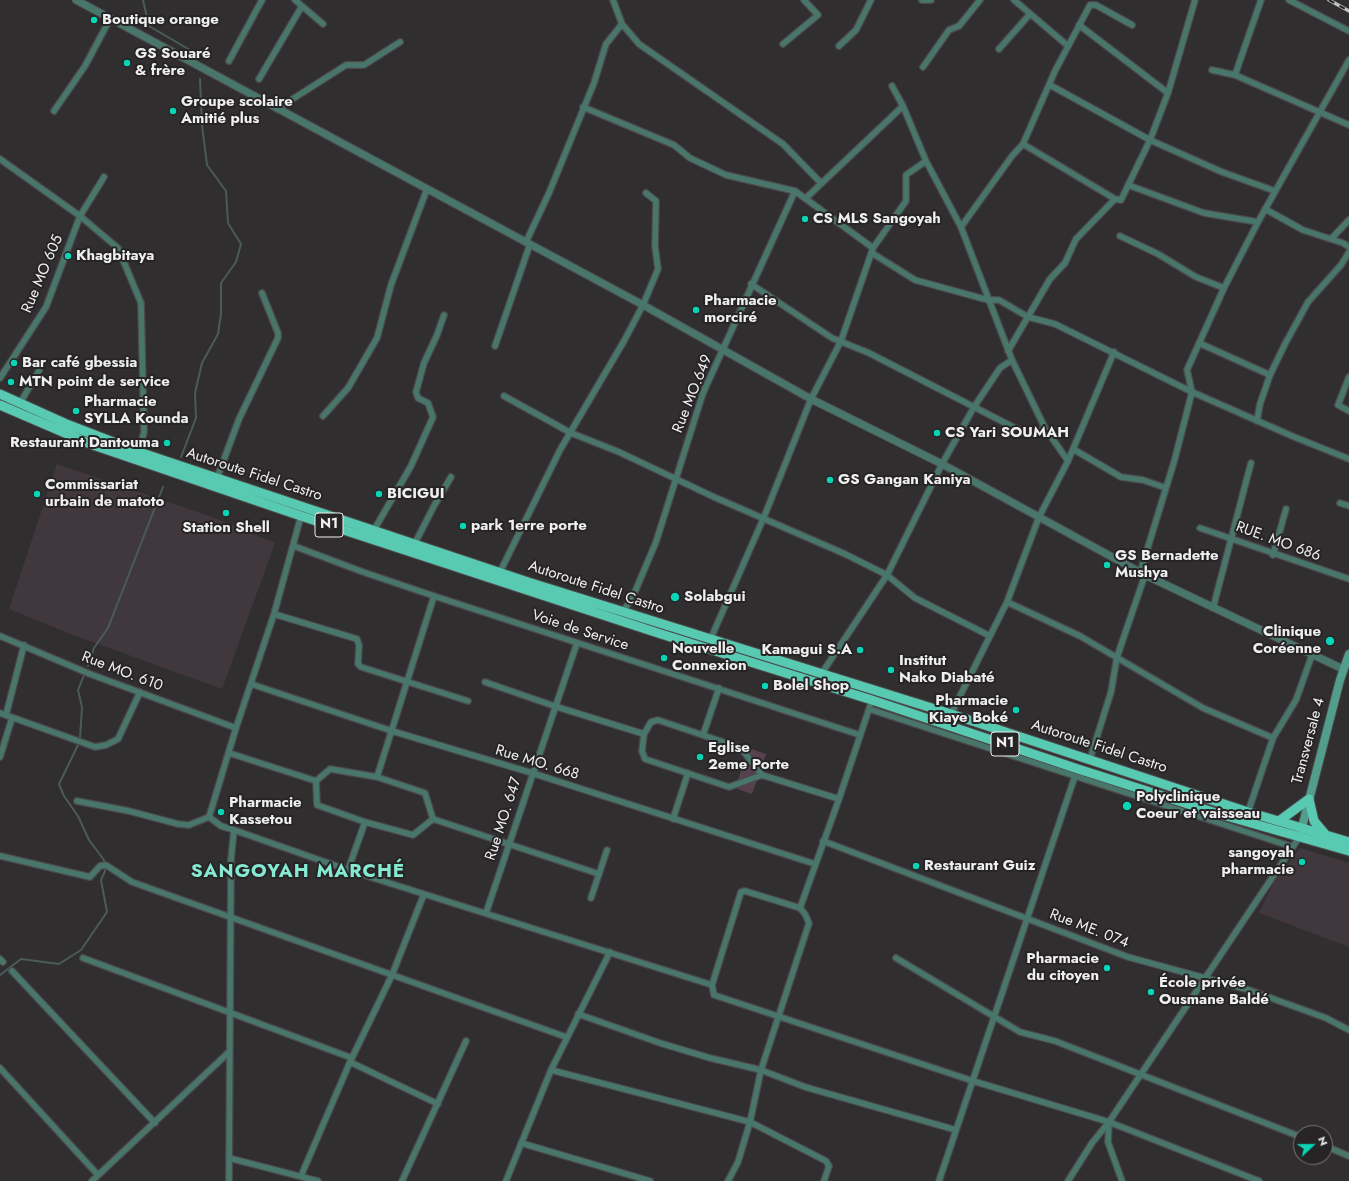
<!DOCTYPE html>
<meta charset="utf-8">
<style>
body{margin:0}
#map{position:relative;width:1349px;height:1181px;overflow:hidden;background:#312e30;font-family:Jost,sans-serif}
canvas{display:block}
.north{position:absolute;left:1293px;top:1125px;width:40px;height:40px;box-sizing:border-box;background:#272426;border:1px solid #777577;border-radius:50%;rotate:68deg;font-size:11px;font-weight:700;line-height:16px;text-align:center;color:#f0eff0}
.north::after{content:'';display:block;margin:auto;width:14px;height:18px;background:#07d5b6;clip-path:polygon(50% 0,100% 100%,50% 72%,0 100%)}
</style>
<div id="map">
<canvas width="1349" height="1181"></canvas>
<div class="north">N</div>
</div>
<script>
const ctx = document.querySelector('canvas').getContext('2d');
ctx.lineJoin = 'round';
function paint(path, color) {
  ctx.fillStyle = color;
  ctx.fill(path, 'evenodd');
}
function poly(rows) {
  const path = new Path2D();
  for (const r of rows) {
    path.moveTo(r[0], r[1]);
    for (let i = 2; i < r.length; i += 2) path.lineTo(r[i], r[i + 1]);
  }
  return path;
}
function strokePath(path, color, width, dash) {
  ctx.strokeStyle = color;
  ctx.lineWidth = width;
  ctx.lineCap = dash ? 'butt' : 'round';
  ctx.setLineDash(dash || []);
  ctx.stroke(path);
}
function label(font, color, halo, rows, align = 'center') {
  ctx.font = font + ' Jost,sans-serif';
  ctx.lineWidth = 4;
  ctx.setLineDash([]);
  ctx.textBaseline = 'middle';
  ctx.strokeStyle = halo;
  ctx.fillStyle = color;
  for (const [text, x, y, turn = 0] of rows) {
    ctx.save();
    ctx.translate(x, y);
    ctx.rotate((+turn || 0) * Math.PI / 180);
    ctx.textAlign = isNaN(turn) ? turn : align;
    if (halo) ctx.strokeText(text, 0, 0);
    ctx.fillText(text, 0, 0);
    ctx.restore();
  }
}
paint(poly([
 [57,464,215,518,275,543,222,689,68,633,9,609],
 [1300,848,1349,863,1349,947,1259,913,1274,882]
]), '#40383d');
paint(poly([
 [749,748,766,754,752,794,735,788]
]), '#56414f');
strokePath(poly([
 [143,0,149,26,190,50],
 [181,457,196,418,195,393,202,363,218,334,221,314,221,283,236,262,241,244,228,223,226,191,207,165,202,125,200,79],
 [88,666,94,648,108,628,163,487],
 [80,738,82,707,78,690,84,675],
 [0,975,21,959,59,964,81,950,107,912,101,880,105,871,104,860,89,840,78,816,64,796,59,784,78,745]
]), '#495c58', 2);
const minor = poly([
 [295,0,323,24],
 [613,0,622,24,639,44,783,144,821,183],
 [922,0,931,0],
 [1014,0,1068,46],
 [1261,0,1235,75,1349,125],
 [1289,0,1349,31],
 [1079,25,1168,93],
 [783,44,818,15,804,0],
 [839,46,856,30,871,0],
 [999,49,1030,14],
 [229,61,262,0],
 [923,67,949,30,959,26,980,0],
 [1212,70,1235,75],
 [259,79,302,6],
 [1050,85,1150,140,1222,172,1275,191],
 [892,86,903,106,926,161,961,227,1012,360,1045,428,1068,461],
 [583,107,674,145,690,158,726,175,795,191],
 [277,109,346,65,364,65,400,42],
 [54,111,85,66,110,19],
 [1023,144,1115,199,1121,200,1150,140,1168,93,1195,0],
 [0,159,80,216,118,248,141,303,144,432,139,452],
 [1128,185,1204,213,1258,222],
 [806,198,903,106],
 [1265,209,1303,230,1343,243,1349,247],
 [961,227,1012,156,1023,144,1055,71,1090,5,1096,5,1132,25],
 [1120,236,1158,254,1196,277,1224,288],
 [1331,239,1349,220],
 [526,242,549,193,594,83,606,44,622,24],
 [872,253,915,280,988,300,999,300,1028,317,1055,324,1192,392,1292,436,1349,459],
 [751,284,832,338,869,353,1015,428,1034,434,1045,428],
 [1199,343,1270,375,1285,344,1308,302,1341,265,1349,252],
 [495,346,530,244],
 [1008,351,1050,279,1065,263,1076,239,1115,199],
 [1349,377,1338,405,1349,411],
 [0,378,46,307,80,216,104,177],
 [504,396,571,433,619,452,714,497,845,554,887,575,915,598,990,636],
 [20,403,39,371],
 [323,416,348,388,377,338,391,285,427,189],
 [1257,421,1260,404,1270,375],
 [1073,449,1121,477,1143,480,1166,488],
 [217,478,239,419,278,338,278,333,262,293],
 [1340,503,1349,506],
 [1200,528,1349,579],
 [374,530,411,466,433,417,428,403,418,398,416,392,424,363,437,335,444,315],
 [415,543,434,506,451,477],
 [294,546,363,572,434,596,860,735],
 [1273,555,1286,509],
 [500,572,560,450,624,341,643,305,658,269,655,246,656,201,646,193],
 [1140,573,1174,462,1192,392,1187,370,1224,288,1258,222,1349,60],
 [1007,602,1080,636,1203,708,1273,738,1248,812],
 [1213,608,1251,463],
 [623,612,634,594,656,542,703,393,795,191,873,248],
 [274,614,357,639,359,645,358,664,361,667,468,701],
 [0,636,90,674,236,728],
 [711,638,764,517,811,399,841,341,873,248,906,201,906,175,926,161],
 [822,673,887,575,942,464,974,407,1000,368,1012,360],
 [485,682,554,706,644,734],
 [251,684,392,731,532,773,815,864],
 [869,709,1293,847],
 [0,713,95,747,106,745,118,739,140,692],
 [951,714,1007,602,1039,517,1068,461,1114,352],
 [6,715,24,645],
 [703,735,719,688],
 [1273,738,1296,700,1312,655],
 [229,753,316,781,330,769,377,777,425,793,433,819],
 [0,757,12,718],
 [1090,759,1111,692,1117,657,1145,575],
 [762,775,741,748,658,720,651,722,644,734,642,751,645,759,729,787,762,775,839,799],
 [377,777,434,596],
 [316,781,317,805,365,822,413,835,433,819,599,874],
 [77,801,129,811,178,824,189,825,209,817],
 [673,819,688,773],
 [234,830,348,870,712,985,741,892,745,891,800,908,805,914,809,923,761,1070,750,1122,738,1162,728,1181],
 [823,841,1128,957,1249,990,1326,1018,1349,1030],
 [0,856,90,877,100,866,106,865,132,882,566,1037],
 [348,870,365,822],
 [591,898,607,850],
 [800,908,839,799,870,706],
 [486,913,577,643],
 [83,958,352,1058],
 [896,958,1020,1032,1055,1041,1301,1137],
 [0,959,3,962],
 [12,971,155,1123],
 [712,985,714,995,973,1081,1109,1122,1259,1181],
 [578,1014,660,1043,710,1058,761,1070,805,1087,956,1130],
 [350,1062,438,1104],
 [0,1068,98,1175],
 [551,1070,750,1122,826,1161,829,1166,824,1181],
 [1109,1122,1108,1142,1122,1181],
 [521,1143,650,1181],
 [1325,1146,1349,1156],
 [229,1158,318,1181],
 [301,1176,350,1062,392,975,424,894],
 [92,1181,229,1052],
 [229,1181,231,859,234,830,221,826,209,817,236,728,274,614,301,516],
 [402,1181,466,1041],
 [506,1181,551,1070,610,952],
 [939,1181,1075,776],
 [1068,1181,1092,1143,1109,1122,1300,836]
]);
const tertiary = poly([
 [76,0,643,305,811,399,942,464,1145,575,1343,669]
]);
const secondary = poly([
 [1300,835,1340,680,1349,654]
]);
const trunk = poly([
 [0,394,69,425,139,452,528,582,951,714,1248,812,1349,842],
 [0,405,93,445,301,516,661,634,872,700,1078,769,1216,813,1349,851],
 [1279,821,1309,799,1314,821,1325,834]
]);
strokePath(minor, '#4c494b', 8);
strokePath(tertiary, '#4c494b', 9);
strokePath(secondary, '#4c494b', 10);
strokePath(trunk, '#4c494b', 11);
strokePath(minor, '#49766b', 5.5);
strokePath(tertiary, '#49766b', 7);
strokePath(secondary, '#529e8c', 8);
strokePath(trunk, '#58cab2', 9);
const rail = poly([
 [1329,0,1349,11]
]);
strokePath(rail, '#c1c0c1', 3.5);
strokePath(rail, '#272426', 2, [6]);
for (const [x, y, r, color] of [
 [94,20,4,"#07d5b6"],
 [127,63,4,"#07d5b6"],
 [173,111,4,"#07d5b6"],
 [805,219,4,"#07d5b6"],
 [68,256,4,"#07d5b6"],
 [696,310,4,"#07d5b6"],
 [14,363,4,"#07d5b6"],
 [11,382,4,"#07d5b6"],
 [76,411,4,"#07d5b6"],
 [937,433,4,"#07d5b6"],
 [167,443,4,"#07d5b6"],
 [830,480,4,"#07d5b6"],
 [37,494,4,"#07d5b6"],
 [379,494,4,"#07d5b6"],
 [226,513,4,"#07d5b6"],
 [463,526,4,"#07d5b6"],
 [1107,565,4,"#07d5b6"],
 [675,597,5,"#07d5b6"],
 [1330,641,5,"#07d5b6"],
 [860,650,4,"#07d5b6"],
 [664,658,4,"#07d5b6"],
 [891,670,4,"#07d5b6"],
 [765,686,4,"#07d5b6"],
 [1016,710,4,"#07d5b6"],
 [700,757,4,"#07d5b6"],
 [1127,806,5,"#07d5b6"],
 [221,812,4,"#07d5b6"],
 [1302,862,4,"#07d5b6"],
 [916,866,4,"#07d5b6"],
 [1107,968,4,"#07d5b6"],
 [1151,992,4,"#07d5b6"]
]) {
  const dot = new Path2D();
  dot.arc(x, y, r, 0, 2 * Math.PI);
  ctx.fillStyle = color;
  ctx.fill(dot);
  strokePath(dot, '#272426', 1.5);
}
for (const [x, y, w] of [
 [329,525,28],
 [1005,744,28]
]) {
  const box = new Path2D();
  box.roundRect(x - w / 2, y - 12, w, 24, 3);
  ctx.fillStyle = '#272426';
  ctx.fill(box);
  strokePath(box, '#f0eff0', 1);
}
label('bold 14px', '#f0eff0', null, [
 ["N1",329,525],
 ["N1",1005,744]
]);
label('bold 15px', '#f0eff0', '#272426', [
 ["Boutique orange",102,20],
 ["GS Souaré",135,54],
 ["& frère",135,71],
 ["Groupe scolaire",181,102],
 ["Amitié plus",181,119],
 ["CS MLS Sangoyah",813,219],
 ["Khagbitaya",76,256],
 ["Pharmacie",704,301],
 ["morciré",704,318],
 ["Bar café gbessia",22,363],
 ["MTN point de service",19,382],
 ["Pharmacie",84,402],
 ["SYLLA Kounda",84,419],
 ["CS Yari SOUMAH",945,433],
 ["Restaurant Dantouma",159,443,"right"],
 ["GS Gangan Kaniya",838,480],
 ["Commissariat",45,485],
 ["urbain de matoto",45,502],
 ["BICIGUI",387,494],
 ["park 1erre porte",471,526],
 ["Station Shell",226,528,"center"],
 ["GS Bernadette",1115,556],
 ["Mushya",1115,573],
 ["Solabgui",684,597],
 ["Clinique",1321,632,"right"],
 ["Coréenne",1321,649,"right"],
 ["Nouvelle",672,649],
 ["Connexion",672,666],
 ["Kamagui S.A",852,650,"right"],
 ["Institut",899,661],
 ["Nako Diabaté",899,678],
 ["Bolel Shop",773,686],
 ["Pharmacie",1008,701,"right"],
 ["Kiaye Boké",1008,718,"right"],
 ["Eglise",708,748],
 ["2eme Porte",708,765],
 ["Polyclinique",1136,797],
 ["Coeur et vaisseau",1136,814],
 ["Pharmacie",229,803],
 ["Kassetou",229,820],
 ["sangoyah",1294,853,"right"],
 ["pharmacie",1294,870,"right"],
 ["Restaurant Guiz",924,866],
 ["Pharmacie",1099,959,"right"],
 ["du citoyen",1099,976,"right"],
 ["École privée",1159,983],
 ["Ousmane Baldé",1159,1000]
], 'left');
label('15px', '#f0eff0', '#272426', [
 ["Rue MO 605",43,274,-67],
 ["Rue MO.649",693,394,-68],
 ["Autoroute Fidel Castro",254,475,18],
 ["RUE. MO 686",1278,542,20],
 ["Autoroute Fidel Castro",596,588,18],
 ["Voie de Service",580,631,18],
 ["Rue MO. 610",122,672,21],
 ["Transversale 4",1309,741,-75],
 ["Autoroute Fidel Castro",1099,747,18],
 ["Rue MO. 668",537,763,17],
 ["Rue MO. 647",504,819,-72],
 ["Rue ME. 074",1089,929,21]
]);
ctx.letterSpacing = '1px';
label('bold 19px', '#86e9d2', '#272426', [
 ["SANGOYAH MARCHÉ",298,872]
]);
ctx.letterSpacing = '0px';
</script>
